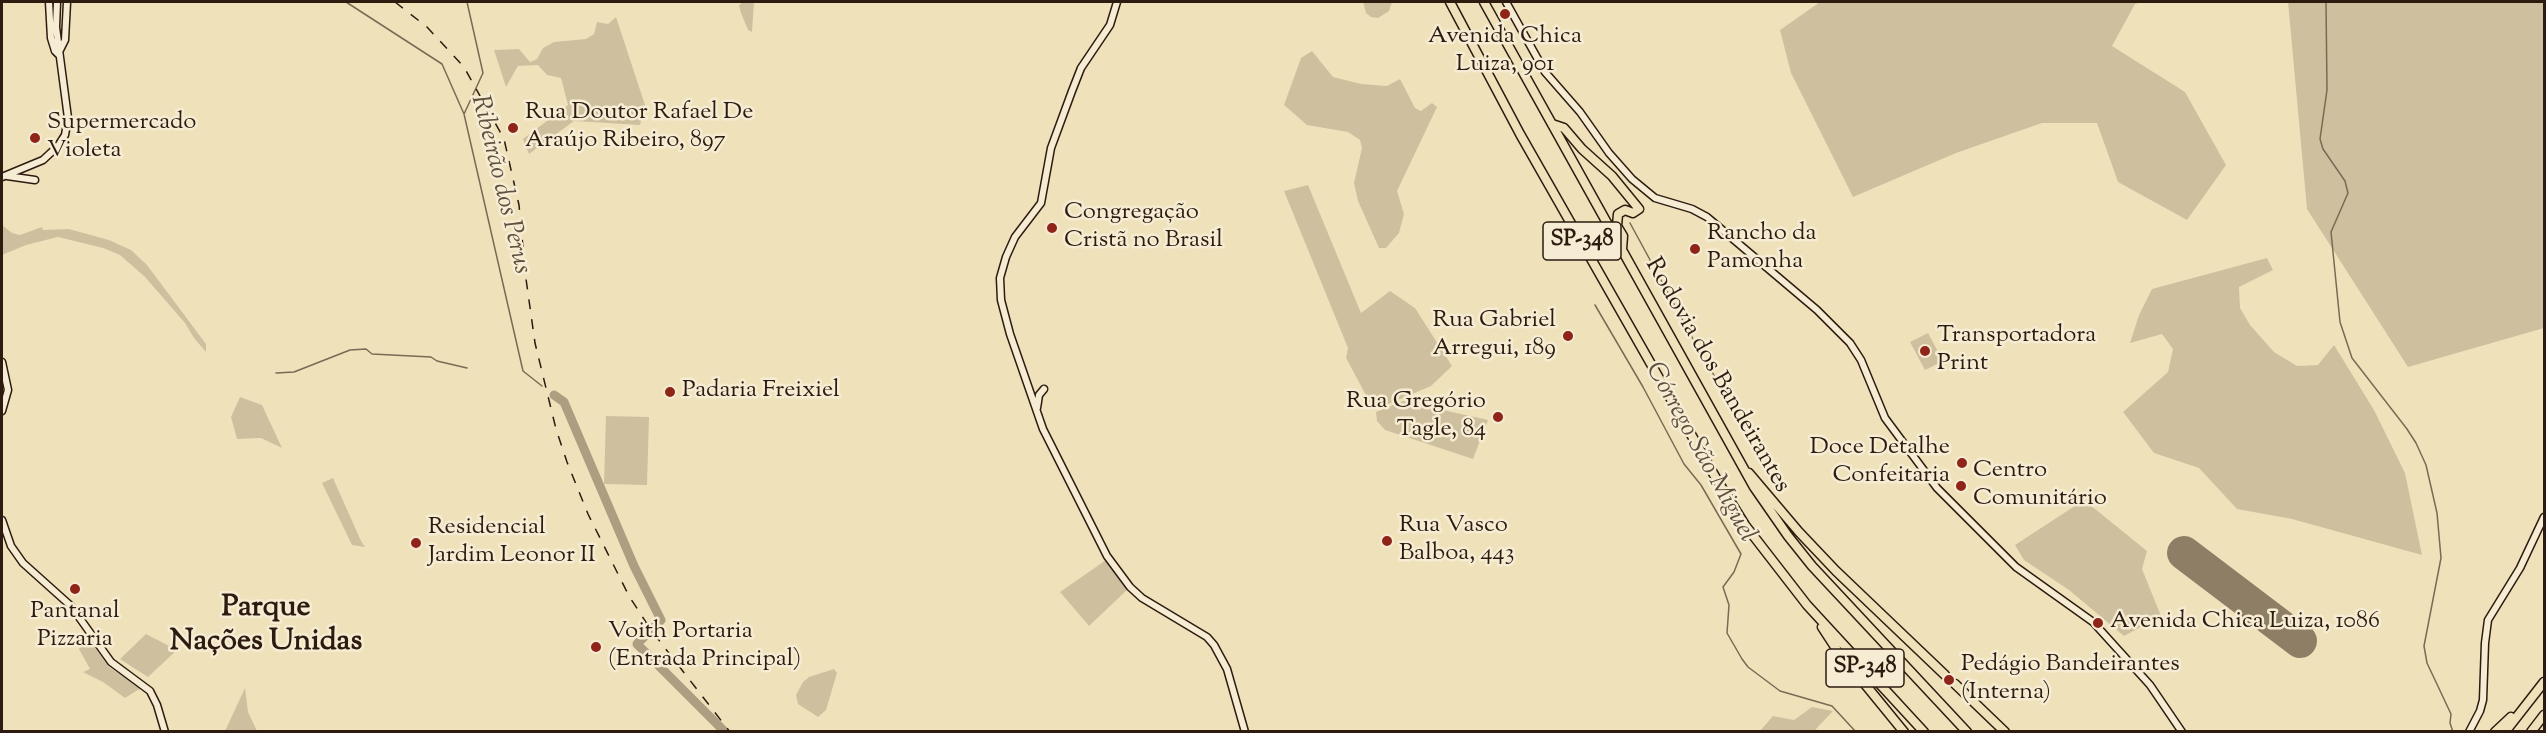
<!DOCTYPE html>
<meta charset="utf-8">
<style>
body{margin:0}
#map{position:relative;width:2546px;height:733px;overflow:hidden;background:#efe2bb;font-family:"Sorts Mill Goudy",serif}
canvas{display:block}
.frame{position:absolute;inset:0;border:3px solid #2d1b10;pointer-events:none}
</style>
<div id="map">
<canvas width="2546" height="733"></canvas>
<div class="frame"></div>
</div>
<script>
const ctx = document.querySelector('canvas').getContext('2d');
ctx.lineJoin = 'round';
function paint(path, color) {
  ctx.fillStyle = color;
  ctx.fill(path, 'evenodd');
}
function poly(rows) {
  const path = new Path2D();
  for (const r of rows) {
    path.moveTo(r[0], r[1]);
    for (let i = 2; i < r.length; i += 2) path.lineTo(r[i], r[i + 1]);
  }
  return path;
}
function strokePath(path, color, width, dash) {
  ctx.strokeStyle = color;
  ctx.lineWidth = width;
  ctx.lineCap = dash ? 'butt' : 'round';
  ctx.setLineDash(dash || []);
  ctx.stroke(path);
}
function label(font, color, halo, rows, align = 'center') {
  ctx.font = font + ' "Sorts Mill Goudy",serif';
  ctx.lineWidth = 5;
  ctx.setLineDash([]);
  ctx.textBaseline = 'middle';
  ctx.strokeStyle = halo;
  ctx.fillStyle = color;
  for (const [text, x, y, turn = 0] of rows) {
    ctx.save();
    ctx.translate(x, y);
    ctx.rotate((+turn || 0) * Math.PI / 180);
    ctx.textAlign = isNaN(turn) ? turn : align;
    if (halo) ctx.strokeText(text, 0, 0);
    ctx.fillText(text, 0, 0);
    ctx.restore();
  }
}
paint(poly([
 [742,2,754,2,752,32,748,30,741,13,739,6],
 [1363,2,1392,2,1389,11,1378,18,1371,17,1366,13],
 [1820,2,2143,2,2135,4,2112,46,2185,92,2226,165,2187,220,2118,182,2097,123,2042,123,1956,153,1853,197,1791,73,1780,30],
 [2288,2,2544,2,2544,328,2408,367,2307,209],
 [616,17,645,105,640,125,574,121,529,154,523,139,568,105,561,78,547,75,538,65,518,66,506,87,494,50,519,49,530,62,537,59,543,48,554,42,586,39,594,34,597,22,608,24],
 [1312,51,1333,77,1361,84,1387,86,1400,79,1415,108,1421,111,1432,103,1437,107,1397,191,1404,214,1399,233,1386,248,1379,248,1358,201,1354,183,1362,148,1360,140,1348,132,1307,125,1284,105,1301,58],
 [1308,185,1361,313,1390,291,1415,308,1452,366,1431,386,1374,410,1346,358,1348,348,1284,191],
 [2,225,12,233,20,235,42,227,43,230,69,229,109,240,131,250,147,265,206,344,206,352,194,338,185,323,145,277,120,255,103,248,58,237,26,245,2,255],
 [2267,258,2273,270,2239,287,2240,308,2250,325,2274,352,2297,366,2318,365,2334,345,2374,410,2405,473,2422,555,2292,519,2237,509,2199,468,2154,453,2123,412,2168,372,2173,349,2162,334,2130,343,2139,315,2152,289],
 [1928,333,1943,361,1925,370,1910,342],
 [240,397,262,405,282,448,261,438,237,439,231,417],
 [1403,401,1488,420,1473,459,1385,430,1377,421,1376,412],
 [606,416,649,417,647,485,604,484],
 [333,478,361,541,365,547,352,545,322,483],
 [2084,500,2147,551,2142,569,2161,616,2124,636,2069,590,2024,560,2015,545],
 [1106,560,1128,589,1089,626,1060,592],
 [146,634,177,650,148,677,120,659],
 [86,636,109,667,141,688,125,698,103,682,83,672,90,669,79,649],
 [834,669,837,673,826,710,818,717,798,704,796,695,803,682,809,677],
 [245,688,248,712,257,731,225,731],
 [1812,707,1833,711,1816,729,1817,731,1760,731,1773,716,1794,720]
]), '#cec09e');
strokePath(poly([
 [346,2,442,64,464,114,523,371,542,386],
 [2326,2,2327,90,2320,139,2323,149,2345,181,2348,193,2331,232,2340,322,2352,358,2407,429,2416,443,2426,465,2437,513,2441,558,2424,646,2427,663,2451,714,2450,723,2453,732],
 [464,114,483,73,467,2],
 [1630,223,1693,339],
 [1595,305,1643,387,1684,464,1701,485,1741,554,1734,572,1723,587,1729,605,1727,633,1742,659,1748,667,1780,691,1832,706,1856,732],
 [1711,370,1755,450],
 [276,373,294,372,350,350,366,349,372,354,431,357,437,361,467,368]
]), '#7a6a54', 1.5);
strokePath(poly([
 [554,395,564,402,634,566,661,620,653,628],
 [648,633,637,644,725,732]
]), '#ad9e81', 9);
strokePath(poly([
 [2184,553,2300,641]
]), '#8e7e66', 34);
const secondary = poly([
 [49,2,51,38,55,51,59,55],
 [1117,2,1110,25,1081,68,1072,91,1051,148,1041,203,1015,237,1006,257,1000,278,1001,300,1010,334,1043,429,1107,556,1130,587,1142,598,1207,637,1214,645,1227,669,1245,732],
 [1506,2,1545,72,1580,112,1609,153,1632,179,1655,198,1692,209,1707,217,1817,310,1850,343,1861,360,1885,418,1937,488,2016,567,2093,622,2150,685,2182,732],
 [60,50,65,40,67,2],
 [7,176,35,180],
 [2,177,43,160,58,146,65,135,68,118,56,27,57,2],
 [2,362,8,390,2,411],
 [1037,408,1039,395,1044,389],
 [2,520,11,546,23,563,71,606,111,662,150,691,157,705,165,732],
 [2469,732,2480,711,2483,700,2485,643,2488,620,2520,568,2544,517]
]);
const highway = poly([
 [1450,2,1520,134,1717,480,1745,525,1807,605,1924,732],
 [1484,2,1754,487,1788,536,1812,566,1967,732],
 [1552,124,1564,128,1582,149,1612,176,1639,209,1633,213,1625,210,1618,214,1617,226,1623,236,1622,249],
 [1749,473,1799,532,1836,571,1945,675],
 [1822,627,1837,650,1904,732],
 [1955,684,2005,732],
 [2495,732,2511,717],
 [2505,732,2544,682],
 [2531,732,2544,715]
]);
strokePath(secondary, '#2d1b10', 9);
strokePath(highway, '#2d1b10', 11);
strokePath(secondary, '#f5ecd3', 6);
strokePath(highway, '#efe2bb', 8);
strokePath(poly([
 [395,2,427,27,464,67,504,139,519,205,526,279,535,343,556,429,567,462,588,514,629,596,651,630,730,732]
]), '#2d1b10', 1.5, [10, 10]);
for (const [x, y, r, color] of [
 [1505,14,6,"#8f2418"],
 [513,128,6,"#8f2418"],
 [35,138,6,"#8f2418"],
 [1052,228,6,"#8f2418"],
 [1695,249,6,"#8f2418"],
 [1568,336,6,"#8f2418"],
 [1925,351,6,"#8f2418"],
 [670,392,6,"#8f2418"],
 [1498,417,6,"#8f2418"],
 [1962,463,6,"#8f2418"],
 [1961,486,6,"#8f2418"],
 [1387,541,6,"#8f2418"],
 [416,543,6,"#8f2418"],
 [75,589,6,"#8f2418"],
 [2098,623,6,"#8f2418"],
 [596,647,6,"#8f2418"],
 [1949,680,6,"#8f2418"]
]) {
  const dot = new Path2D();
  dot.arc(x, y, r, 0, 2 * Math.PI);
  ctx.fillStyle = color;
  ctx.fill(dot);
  strokePath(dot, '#f5ecd3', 2);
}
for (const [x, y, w] of [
 [1582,241,78],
 [1865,668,78]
]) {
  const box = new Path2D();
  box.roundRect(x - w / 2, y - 19, w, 38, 4.5);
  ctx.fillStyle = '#f5ecd3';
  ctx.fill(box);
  strokePath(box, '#2d1b10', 1.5);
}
label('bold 22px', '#2d1b10', null, [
 ["SP-348",1582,241],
 ["SP-348",1865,668]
]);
label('24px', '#2d1b10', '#f5ecd3', [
 ["Avenida Chica",1505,38,"center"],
 ["Luiza, 901",1505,66,"center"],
 ["Rua Doutor Rafael De",525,114],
 ["Araújo Ribeiro, 897",525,142],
 ["Supermercado",47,124],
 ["Violeta",47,152],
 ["Congregação",1064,214],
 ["Cristã no Brasil",1064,242],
 ["Rancho da",1707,235],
 ["Pamonha",1707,263],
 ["Rua Gabriel",1556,322,"right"],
 ["Arregui, 189",1556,350,"right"],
 ["Transportadora",1937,337],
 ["Print",1937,365],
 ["Padaria Freixiel",682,392],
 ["Rua Gregório",1486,403,"right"],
 ["Tagle, 84",1486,431,"right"],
 ["Doce Detalhe",1950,449,"right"],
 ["Confeitaria",1950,477,"right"],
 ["Centro",1973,472],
 ["Comunitário",1973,500],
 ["Rua Vasco",1399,527],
 ["Balboa, 443",1399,555],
 ["Residencial",428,529],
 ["Jardim Leonor II",428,557],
 ["Pantanal",75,613,"center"],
 ["Pizzaria",75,641,"center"],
 ["Avenida Chica Luiza, 1086",2110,623],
 ["Voith Portaria",608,633],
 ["(Entrada Principal)",608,661],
 ["Pedágio Bandeirantes",1961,666],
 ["(Interna)",1961,694]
], 'left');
label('24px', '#2d1b10', '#f5ecd3', [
 ["Rodovia dos Bandeirantes",1716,376,60]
]);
label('italic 26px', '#604f3d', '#f5ecd3', [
 ["Ribeirão dos Perus",499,185,76],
 ["Córrego São Miguel",1699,453,61]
]);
label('bold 30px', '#2d1b10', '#f5ecd3', [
 ["Parque",266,610],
 ["Nações Unidas",266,644]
]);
</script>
